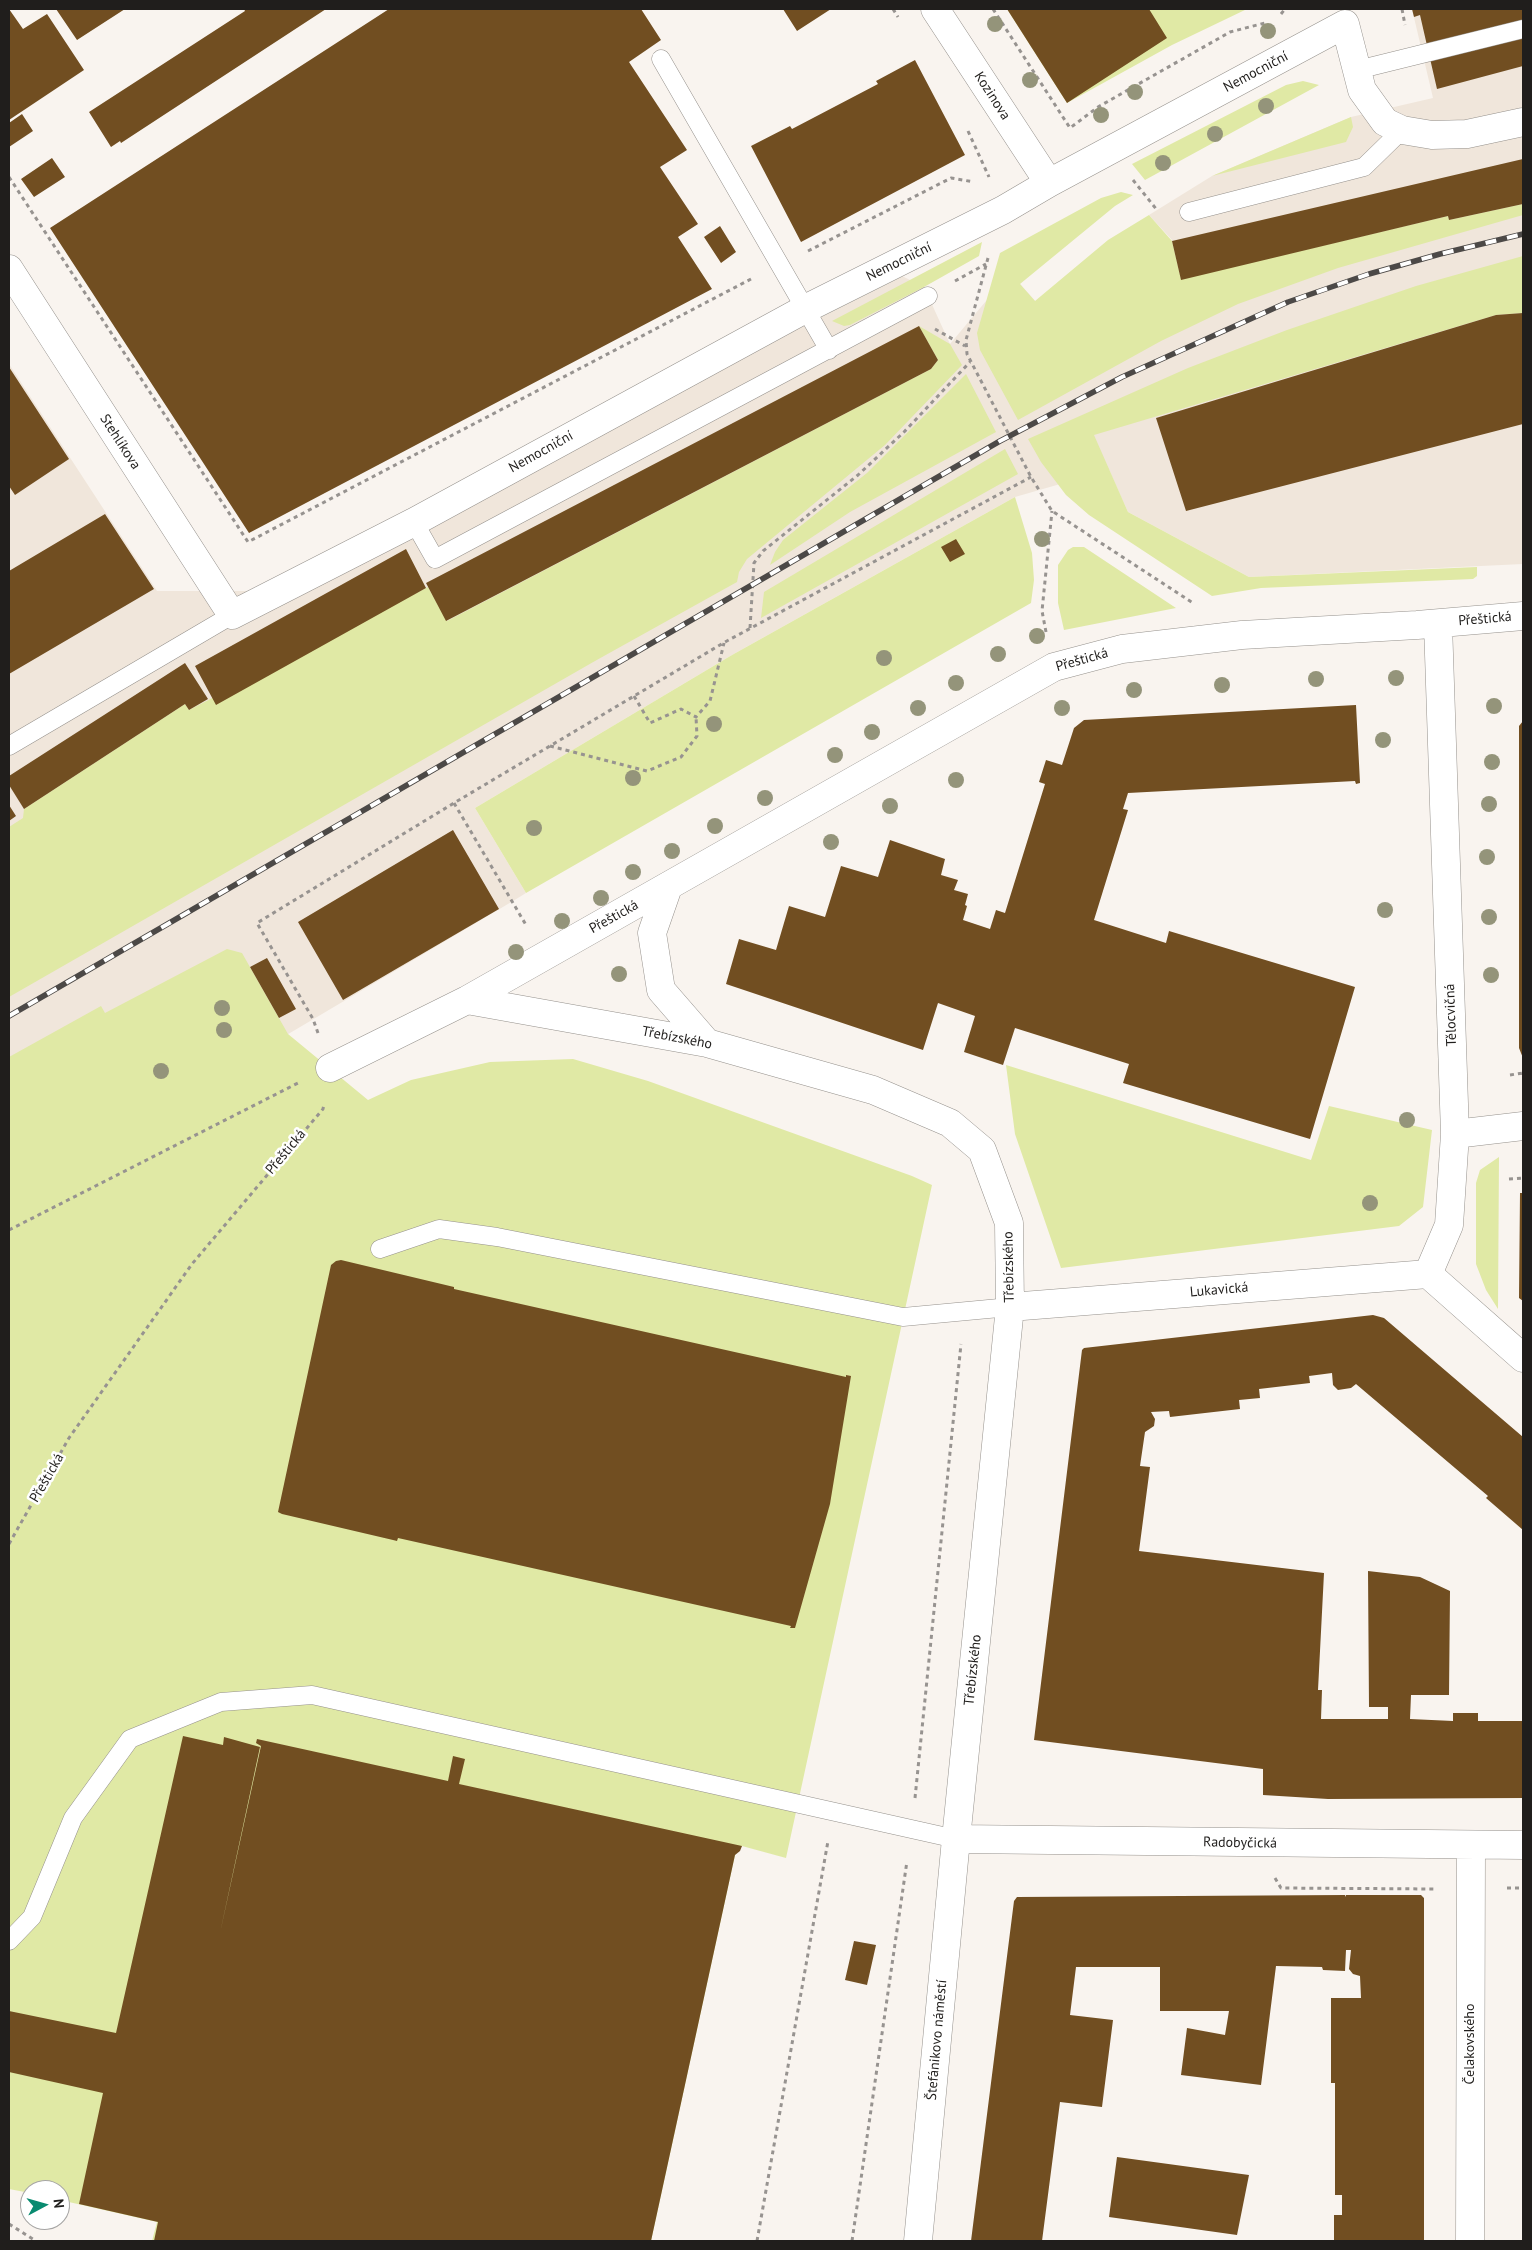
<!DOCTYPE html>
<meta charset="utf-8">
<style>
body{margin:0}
#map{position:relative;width:1532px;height:2250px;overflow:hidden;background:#f9f4ef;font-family:"PT Sans",sans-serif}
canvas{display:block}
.frame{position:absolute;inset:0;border:10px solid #201e1c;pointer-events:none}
.north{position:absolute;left:20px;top:2180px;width:50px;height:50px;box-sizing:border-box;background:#fff;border:1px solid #a6a5a4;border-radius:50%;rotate:84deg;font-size:14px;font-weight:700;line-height:20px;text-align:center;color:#201e1c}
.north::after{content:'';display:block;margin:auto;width:18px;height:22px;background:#098b70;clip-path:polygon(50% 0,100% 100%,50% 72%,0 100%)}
</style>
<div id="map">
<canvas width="1532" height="2250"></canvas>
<div class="frame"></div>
<div class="north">N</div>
</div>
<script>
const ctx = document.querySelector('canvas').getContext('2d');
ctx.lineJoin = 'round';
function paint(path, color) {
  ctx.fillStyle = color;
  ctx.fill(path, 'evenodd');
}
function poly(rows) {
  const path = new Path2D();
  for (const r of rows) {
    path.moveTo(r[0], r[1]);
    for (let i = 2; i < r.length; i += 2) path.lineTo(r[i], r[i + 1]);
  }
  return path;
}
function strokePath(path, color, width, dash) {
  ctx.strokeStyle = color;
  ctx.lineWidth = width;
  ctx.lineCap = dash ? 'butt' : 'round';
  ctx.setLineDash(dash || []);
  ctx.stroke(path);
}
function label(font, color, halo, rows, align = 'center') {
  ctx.font = font + ' "PT Sans",sans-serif';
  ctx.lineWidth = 5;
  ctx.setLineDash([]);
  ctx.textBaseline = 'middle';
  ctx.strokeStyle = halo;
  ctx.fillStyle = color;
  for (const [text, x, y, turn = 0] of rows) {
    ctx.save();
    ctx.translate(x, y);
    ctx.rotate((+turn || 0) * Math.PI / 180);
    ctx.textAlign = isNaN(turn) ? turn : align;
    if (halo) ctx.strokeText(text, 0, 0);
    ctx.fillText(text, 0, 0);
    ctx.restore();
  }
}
paint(poly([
 [1412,9,1523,9,1523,564,1249,577,1128,512,1109,470,1015,497,732,655,475,808,526,893,513,901,268,1046,9,1101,9,364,157,591,277,591,886,268,924,287,950,344,986,301,1013,276,1046,313,1172,240,1149,215,1212,176,1351,117,1433,98]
]), '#f0e6db');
paint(poly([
 [1007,9,1247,9,1172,45,1067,103],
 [1303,81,1319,85,1145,180,1132,164,1286,85],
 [1351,117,1353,127,1346,142,1212,176],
 [1121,192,1133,195,1115,206,1020,284,1035,301,1108,240,1149,215,1172,241,1181,279,1448,216,1449,220,1523,204,1523,215,1338,268,1238,304,1161,341,1018,420,980,350,977,333,1000,253,1101,198],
 [982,242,979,256,924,287,850,325,844,326,832,321],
 [1523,256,1523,313,1496,315,1094,435,1128,512,1249,577,1477,567,1477,576,1473,579,1261,588,1212,596,1089,515,1066,495,1041,462,1028,439,1188,368,1287,330,1416,286],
 [919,326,950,344,962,365,885,445,747,559,739,572,737,582,595,661,9,997,9,827,23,818,24,809,185,704,189,710,428,587,447,621,931,369,938,360],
 [966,374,996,432,850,512,770,565,775,552,783,540,867,473],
 [1005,449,1018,474,761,618,764,592],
 [1015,497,1032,553,1034,580,1031,603,526,893,475,808,732,655],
 [1073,547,1084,547,1176,608,1064,630,1058,603,1058,565,1068,550],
 [227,949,242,953,288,1034,368,1100,411,1080,490,1062,573,1059,648,1081,912,1176,932,1185,786,1858,742,1846,735,1855,651,2241,152,2241,157,2222,60,2200,60,2190,30,2190,30,2193,9,2189,9,1057,101,1006,105,1013],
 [1006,1065,1311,1160,1329,1106,1432,1130,1423,1207,1399,1226,1061,1268,1015,1134],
 [1499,1157,1498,1309,1486,1290,1476,1264,1476,1183,1480,1170]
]), '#e0e9a5');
paint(poly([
 [9,9,23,29,47,14,84,70,9,120],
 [56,9,125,9,77,40],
 [244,9,326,9,121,143,120,141,111,147,89,112,245,11],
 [389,9,641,9,661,40,629,62,687,150,660,167,698,224,678,237,712,289,249,533,50,228],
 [783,9,831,9,797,31],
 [1007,9,1149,9,1167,38,1067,103],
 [1412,9,1523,9,1523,66,1437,89,1420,15,1414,17],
 [915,60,965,155,801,242,751,146,790,126,792,129,878,84,876,81],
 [22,114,33,131,9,147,9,123],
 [52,158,65,177,34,197,21,179],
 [1523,159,1523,204,1449,220,1448,216,1181,280,1172,241],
 [720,226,736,252,721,263,704,237],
 [1523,313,1523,424,1186,511,1156,418,1496,315],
 [919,326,938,360,931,369,446,621,426,583],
 [9,367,69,459,15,495,9,486],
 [105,514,154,589,9,674,9,571],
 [956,539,965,554,950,562,941,547],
 [406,549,426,588,216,705,195,666],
 [185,663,208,699,189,710,185,704,24,809,9,785,9,776],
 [1356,705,1360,783,1356,784,1355,781,1128,793,1123,809,1128,810,1094,920,1166,943,1169,931,1355,987,1310,1139,1123,1083,1129,1064,1015,1028,1003,1065,964,1052,975,1016,938,1003,923,1050,726,984,739,939,776,950,789,906,825,917,841,866,878,877,890,840,945,859,941,875,958,880,954,890,968,894,965,905,967,906,963,920,990,929,996,910,1005,913,1045,784,1039,782,1046,760,1062,765,1074,728,1084,720],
 [1523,721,1523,1058,1519,1048,1519,726],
 [9,805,16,816,9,821],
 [453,830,499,909,343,1000,298,922],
 [267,958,296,1009,279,1018,250,967],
 [1520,1193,1523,1193,1523,1301,1519,1298],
 [341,1260,454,1287,454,1289,846,1377,846,1375,851,1376,830,1504,795,1628,790,1628,791,1626,398,1538,397,1541,393,1540,282,1514,278,1512,331,1265,336,1261],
 [1373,1315,1384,1318,1523,1437,1523,1530,1486,1498,1488,1496,1356,1384,1351,1388,1338,1390,1333,1385,1332,1373,1309,1376,1310,1383,1259,1389,1260,1398,1239,1400,1240,1409,1170,1417,1169,1411,1151,1412,1155,1419,1154,1426,1145,1432,1140,1466,1150,1467,1139,1551,1324,1573,1318,1690,1322,1690,1321,1719,1388,1719,1388,1707,1369,1707,1368,1571,1420,1577,1450,1591,1449,1695,1411,1695,1410,1719,1453,1721,1453,1713,1478,1713,1478,1721,1523,1721,1523,1798,1328,1799,1263,1795,1263,1769,1034,1740,1082,1350,1084,1348],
 [183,1736,223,1745,224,1737,260,1747,220,1933,261,1746,256,1743,257,1739,448,1781,453,1756,465,1759,459,1784,742,1846,740,1851,735,1855,651,2241,154,2241,158,2222,79,2204,103,2093,9,2072,9,2011,116,2033],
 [1345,1895,1346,1897,1346,1895,1421,1895,1424,1898,1424,2241,1334,2241,1334,2215,1342,2215,1342,2195,1335,2195,1335,2083,1331,2083,1331,1998,1361,1998,1360,1976,1353,1974,1349,1969,1351,1950,1346,1950,1345,1971,1323,1970,1322,1967,1276,1966,1261,2085,1181,2075,1187,2028,1225,2035,1229,2011,1160,2011,1160,1967,1076,1967,1070,2015,1113,2020,1102,2107,1060,2102,1042,2241,971,2241,1014,1901,1017,1897],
 [854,1941,876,1945,867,1985,845,1980],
 [1117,2157,1249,2175,1237,2235,1109,2217]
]), '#714e21');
const lane = poly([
 [661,59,829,350],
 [1357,70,1523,29],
 [1189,212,1364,167,1402,130],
 [414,522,435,559,928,296],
 [9,746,232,615],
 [380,1249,439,1229,497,1237,903,1317,1010,1307],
 [9,1941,32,1917,73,1818,130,1739,221,1702,312,1695,956,1839]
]);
const street = poly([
 [935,9,1049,183],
 [9,269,232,615,414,522,805,309,1003,210,1049,183,1345,24,1362,90,1385,122,1402,130,1432,135,1467,134,1523,122],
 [668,887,652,933,661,990,707,1043],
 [467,1000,707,1043,873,1090,950,1123,982,1150,1009,1223,1010,1307,956,1839,918,2241],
 [330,1068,467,1000,1054,667,1122,649,1242,635,1417,625,1523,616],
 [1455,1134,1523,1126],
 [1428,1274,1449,1225,1455,1134,1438,624],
 [1428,1274,1523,1358],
 [1010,1307,1428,1274],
 [956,1839,1523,1845],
 [1470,2241,1471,1846]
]);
strokePath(lane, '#95918c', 19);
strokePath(street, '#95918c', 29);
strokePath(poly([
 [893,9,898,17],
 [993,9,1070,128,1098,107,1230,32,1265,23],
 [1402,9,1405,25],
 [1281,14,1285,9],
 [968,131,989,177],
 [9,177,248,542,751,279],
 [1133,180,1157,210],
 [808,251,951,178,974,182],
 [988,258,966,340,967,354,1031,477,1052,511,1193,603],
 [955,281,986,264],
 [935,329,965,346],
 [750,628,754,563,763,551,858,475,904,432,970,362],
 [1046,632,1042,611,1052,511],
 [634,696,650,723,681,709,696,717,710,701,724,643],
 [550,746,647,771,681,757,697,736,696,717],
 [454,803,526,925],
 [318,1033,313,1019,257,923,454,803,725,642,1031,477],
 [1510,1075,1523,1073],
 [1509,1179,1523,1178],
 [9,1230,298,1083],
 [9,1544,69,1438,192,1264,323,1109,324,1104],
 [915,1798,961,1344],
 [1275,1878,1281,1888,1436,1889],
 [1507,1888,1523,1888],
 [9,2224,36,2241],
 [757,2241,828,1841],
 [852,2241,907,1861]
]), '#979390', 3, [4, 4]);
strokePath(lane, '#fff', 18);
strokePath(street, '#fff', 28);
const rail = poly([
 [9,1016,1000,441,1122,377,1288,302,1369,274,1440,254,1523,234]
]);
strokePath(rail, '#4c4947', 5.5);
strokePath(rail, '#fff', 4, [11]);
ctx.fillStyle = '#94947a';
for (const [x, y] of [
 [995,24],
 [1268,31],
 [1030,80],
 [1135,92],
 [1266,106],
 [1101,115],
 [1215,134],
 [1163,163],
 [1042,539],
 [1037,636],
 [998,654],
 [884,658],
 [1396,678],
 [1316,679],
 [956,683],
 [1222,685],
 [1134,690],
 [1494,706],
 [918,708],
 [1062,708],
 [714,724],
 [872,732],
 [1383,740],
 [835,755],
 [1492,762],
 [633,778],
 [956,780],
 [765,798],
 [1489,804],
 [890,806],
 [715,826],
 [534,828],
 [831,842],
 [672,851],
 [1487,857],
 [633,872],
 [601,898],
 [1385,910],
 [1489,917],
 [562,921],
 [516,952],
 [619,974],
 [1491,975],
 [222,1008],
 [224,1030],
 [161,1071],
 [1407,1120],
 [1370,1203]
]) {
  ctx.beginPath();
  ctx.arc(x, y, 8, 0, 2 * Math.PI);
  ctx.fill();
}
label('14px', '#201e1c', '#fff', [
 ["Nemocniční",1256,72,-28],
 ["Kozinova",992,96,57],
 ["Nemocniční",899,262,-26],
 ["Stehlíkova",120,442,57],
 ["Nemocniční",541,452,-29],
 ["Přeštická",1485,619,-5],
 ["Přeštická",1082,660,-16],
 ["Přeštická",614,917,-29],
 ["Tělocvičná",1451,1015,-92],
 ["Třebízského",677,1038,11],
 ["Přeštická",286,1152,-50],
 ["Třebízského",1009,1267,-91],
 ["Lukavická",1219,1290,-5],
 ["Přeštická",47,1478,-60],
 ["Třebízského",973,1670,-84],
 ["Radobyčická",1240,1843,1],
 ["Štefánikovo náměstí",937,2040,-85],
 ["Čelakovského",1470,2044,-90]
]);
</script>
